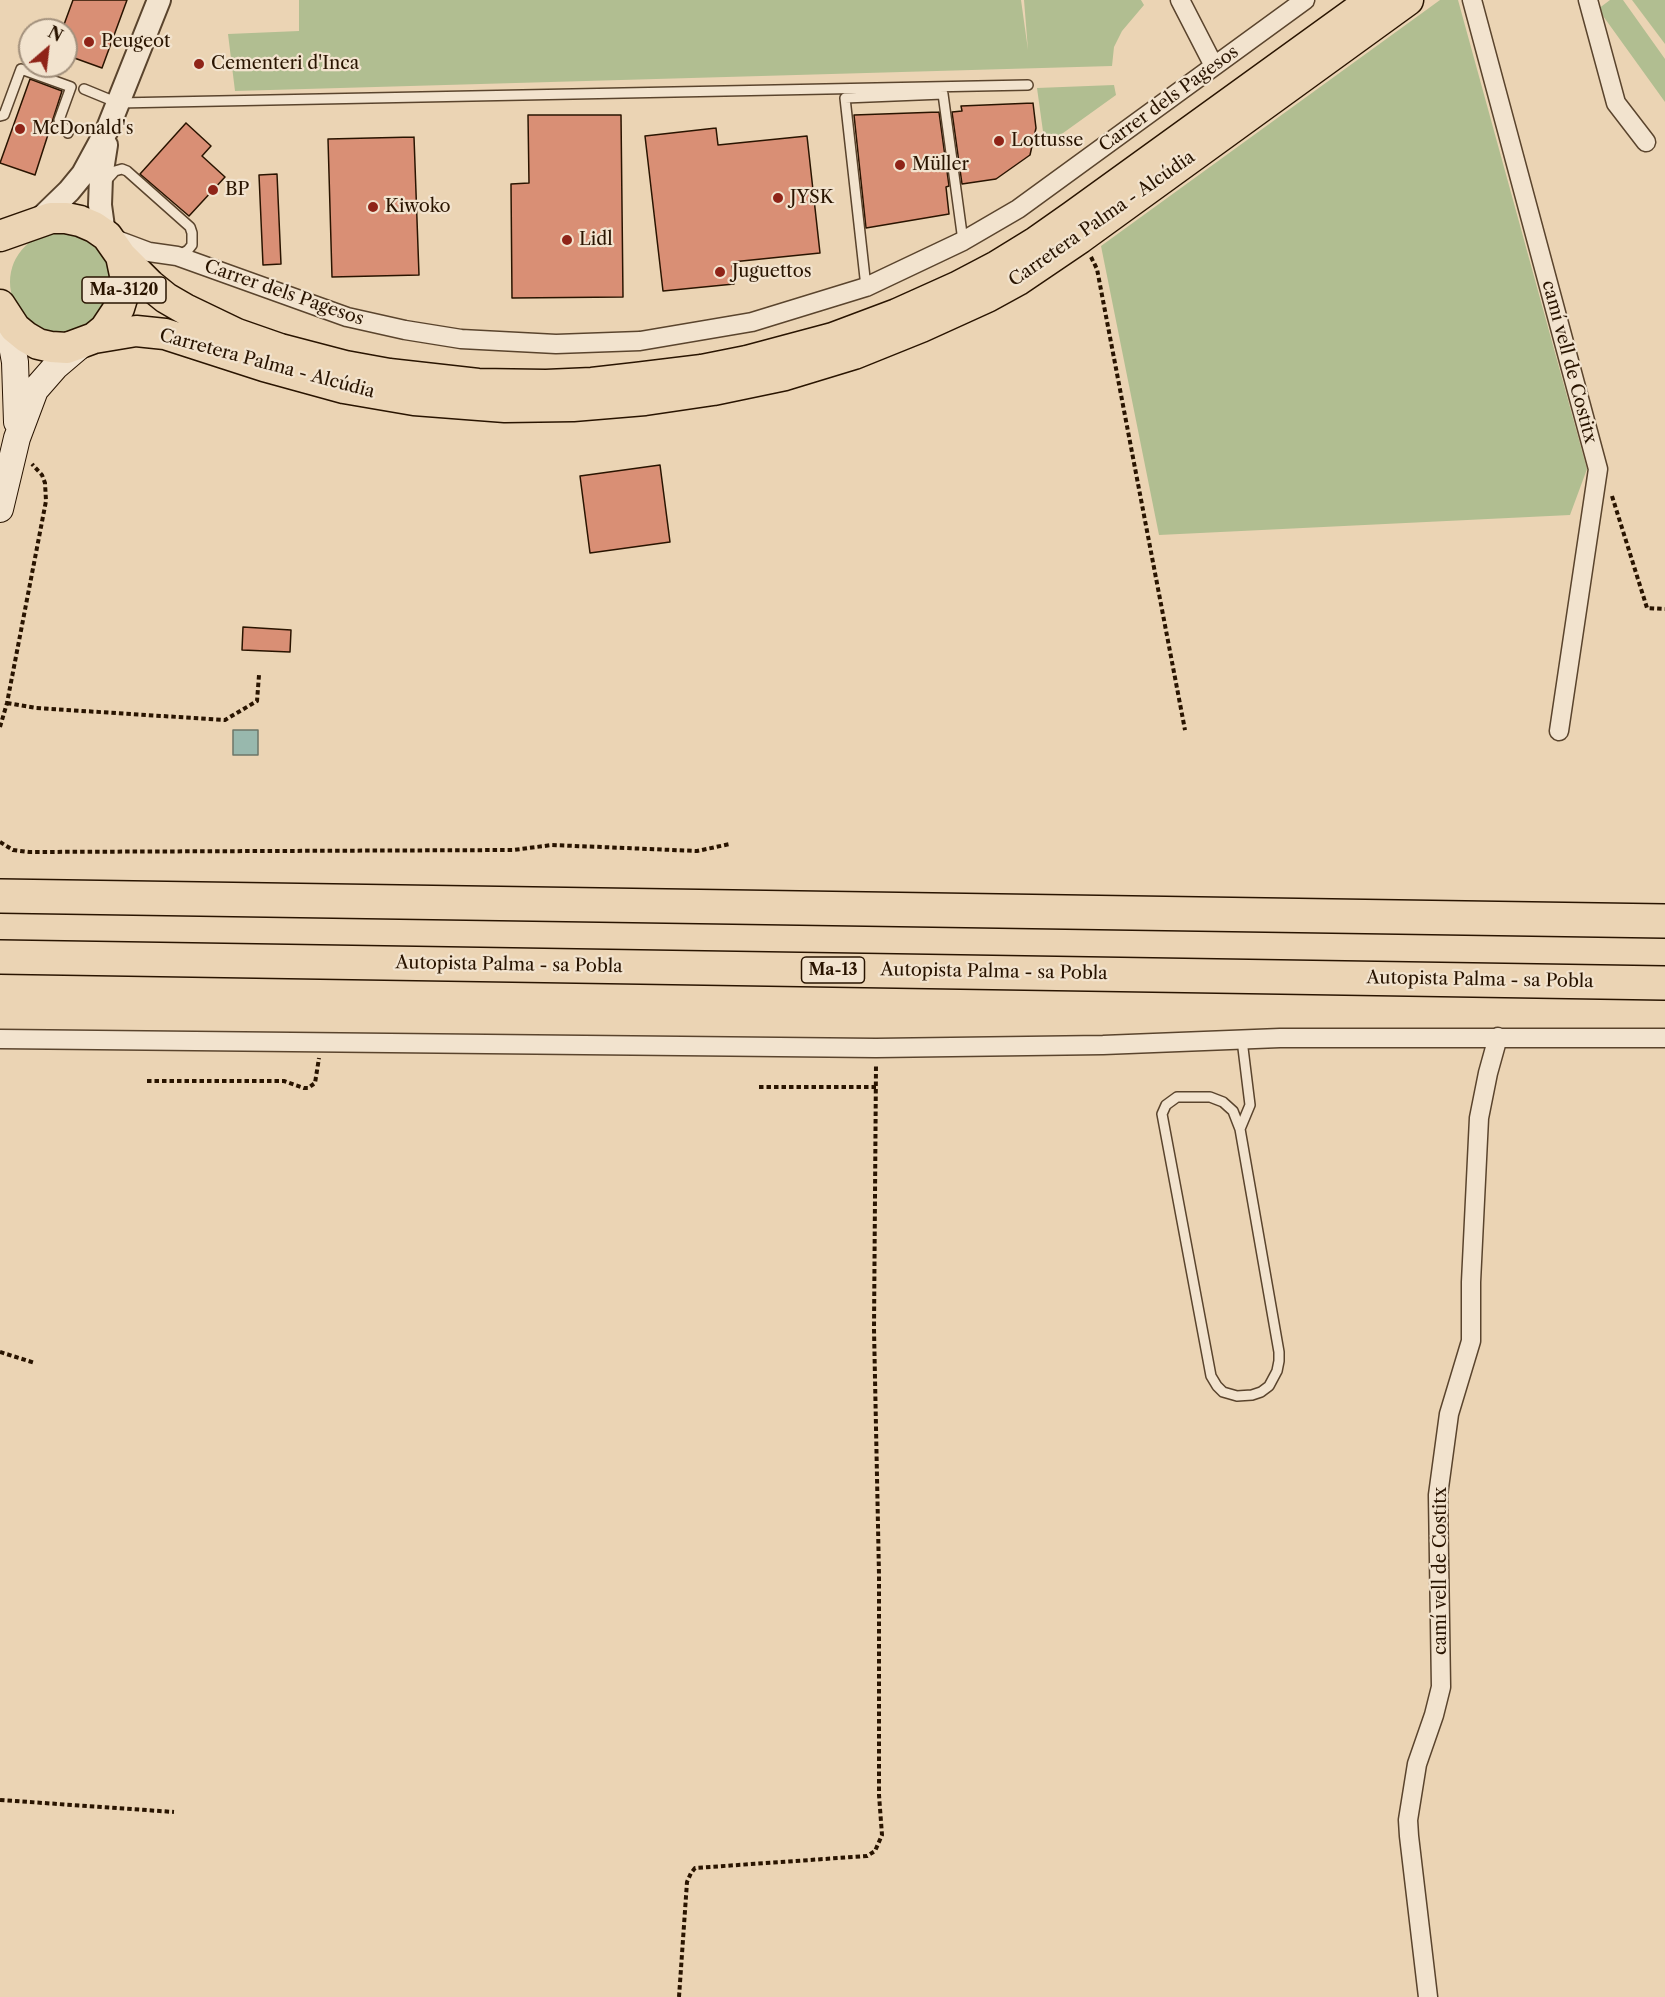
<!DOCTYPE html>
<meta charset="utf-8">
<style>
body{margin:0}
#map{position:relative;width:1665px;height:1997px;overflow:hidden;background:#ebd4b4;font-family:"Libre Caslon Text",serif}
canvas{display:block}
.north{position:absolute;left:18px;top:18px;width:60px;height:60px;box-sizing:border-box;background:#f2e3ce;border:2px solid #a2907c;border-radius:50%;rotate:28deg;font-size:16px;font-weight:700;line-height:24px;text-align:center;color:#291400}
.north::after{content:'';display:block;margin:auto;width:21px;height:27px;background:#8f2418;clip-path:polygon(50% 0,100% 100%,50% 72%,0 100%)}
</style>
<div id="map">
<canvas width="1665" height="1997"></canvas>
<div class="north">N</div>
</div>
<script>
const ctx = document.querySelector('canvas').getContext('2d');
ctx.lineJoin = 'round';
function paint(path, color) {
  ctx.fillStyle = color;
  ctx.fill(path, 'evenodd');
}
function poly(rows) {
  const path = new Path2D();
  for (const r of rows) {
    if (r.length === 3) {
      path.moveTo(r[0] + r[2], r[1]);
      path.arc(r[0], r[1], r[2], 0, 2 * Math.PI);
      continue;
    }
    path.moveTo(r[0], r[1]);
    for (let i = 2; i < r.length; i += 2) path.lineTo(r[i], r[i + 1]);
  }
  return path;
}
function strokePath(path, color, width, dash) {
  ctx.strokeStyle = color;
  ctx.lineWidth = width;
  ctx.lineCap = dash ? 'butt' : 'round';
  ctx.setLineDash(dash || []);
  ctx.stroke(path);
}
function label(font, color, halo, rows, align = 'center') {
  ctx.font = font + ' "Libre Caslon Text",serif';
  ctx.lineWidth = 4.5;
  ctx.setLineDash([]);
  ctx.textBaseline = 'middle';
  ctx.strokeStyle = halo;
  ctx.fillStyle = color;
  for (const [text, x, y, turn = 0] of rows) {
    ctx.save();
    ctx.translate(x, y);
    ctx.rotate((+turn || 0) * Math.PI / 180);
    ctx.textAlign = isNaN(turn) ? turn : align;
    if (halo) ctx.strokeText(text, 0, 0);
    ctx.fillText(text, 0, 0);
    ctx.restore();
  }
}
paint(poly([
 [299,0,1021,0,1028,50,1024,0,1141,0,1144,5,1122,31,1114,47,1112,66,235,91,228,34,299,31],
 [1440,0,1458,0,1587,469,1570,515,1159,535,1101,246],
 [1610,0,1623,0,1665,59,1665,102,1598,9],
 [1632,0,1665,0,1665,44],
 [1114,85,1116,95,1045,146,1037,88],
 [60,282,50]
]), '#b1be91');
const water = poly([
 [233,730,258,730,258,755,233,755,233,730]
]);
paint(water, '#98b8ad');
strokePath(water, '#6c7668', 1.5);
const building = poly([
 [73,0,127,0,102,68,66,55,66,30,62,30,73,0],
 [30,79,62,91,35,175,0,163,30,79],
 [1033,103,1036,128,1030,155,996,179,962,184,952,112,962,111,961,106,1033,103],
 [939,112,949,186,946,187,949,214,866,228,854,115,939,112],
 [528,115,621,115,623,297,512,298,511,184,529,183,528,115],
 [186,123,211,146,202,156,225,177,189,216,140,174,186,123],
 [716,128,718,145,807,136,820,253,732,262,734,284,663,291,645,136,716,128],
 [414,137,419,275,332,277,328,139,414,137],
 [277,174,281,264,263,265,259,175,277,174],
 [660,465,670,542,590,553,580,476,660,465],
 [243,627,291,630,290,652,242,650,243,627]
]);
paint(building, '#d98f75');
strokePath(building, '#291400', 1.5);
const service = poly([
 [84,89,118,103,1028,85],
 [0,116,4,115,21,69,71,87,59,120,68,133],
 [105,182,115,171,122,169,127,171,190,227,192,233,192,245,188,250,178,256],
 [866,287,845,98,943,94,963,241],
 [1240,1129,1233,1111,1223,1102,1210,1097,1177,1097,1166,1105,1162,1114,1211,1376,1217,1386,1223,1392,1237,1396,1252,1395,1261,1392,1269,1386,1277,1371,1279,1361,1279,1352,1240,1129,1250,1105,1242,1040]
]);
const minor = poly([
 [1180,0,1214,66],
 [1472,0,1598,469,1559,731],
 [1588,0,1616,103,1646,142],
 [109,237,149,252,177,256,347,317,405,330,461,339,556,344,640,341,752,322,866,287,963,241,1018,209,1305,0],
 [0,1039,876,1048,1103,1045,1280,1038,1665,1038],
 [1428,1997,1409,1836,1408,1820,1417,1764,1434,1715,1441,1687,1438,1495,1449,1414,1471,1341,1471,1282,1479,1118,1488,1073,1498,1037]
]);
const tertiary = poly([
 [106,145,101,177,100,205,103,227,107,236],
 [36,223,69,191,83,174,108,128,159,0]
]);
const secondary = poly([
 [7,318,15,362,17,422],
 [0,509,17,438,35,390,56,366,83,343]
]);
const trunk = poly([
 [0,236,51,218,66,218,80,221,94,227,107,236,121,256,125,275,124,292,119,308,105,329,94,338,67,348,51,347,38,344,26,337,15,328,0,305],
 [121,256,150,285,166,298,185,309,237,334,280,349,345,366,389,374,478,384,546,385,592,383,636,378,702,370,747,361,833,338,897,314,957,287,997,266,1036,242,1073,216,1372,0],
 [94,338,136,331,165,334,264,366,344,388,414,400,505,407,573,406,645,400,713,390,785,375,854,354,921,327,987,297,1018,280,1080,238,1408,0]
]);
const motorway = poly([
 [0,896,1665,921],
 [0,957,1665,983]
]);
strokePath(service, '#5a442d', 12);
strokePath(minor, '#5a442d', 21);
strokePath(tertiary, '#5a442d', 26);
strokePath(secondary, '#291400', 28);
strokePath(trunk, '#291400', 33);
strokePath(motorway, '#291400', 36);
strokePath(poly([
 [1091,257,1097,269,1185,730],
 [1612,496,1647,608,1665,609],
 [7,703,36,708,225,720,257,701,259,675],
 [0,727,7,703,46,501,45,483,42,475,32,464],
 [0,842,13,850,29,852,513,850,552,845,697,851,730,844],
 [147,1081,284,1081,304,1088,308,1088,315,1083,319,1058],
 [759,1087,876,1087],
 [0,1352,35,1363],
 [0,1800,174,1812],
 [679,1997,687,1882,691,1873,695,1868,867,1856,875,1851,882,1835,879,1795,879,1575,874,1329,876,1064]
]), '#291400', 4, [4.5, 3]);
strokePath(service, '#f2e3ce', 9);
strokePath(minor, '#f2e3ce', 18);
strokePath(tertiary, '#f2e3ce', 22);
strokePath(secondary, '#f2e3ce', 26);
strokePath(trunk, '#ebd4b4', 30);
strokePath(motorway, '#ebd4b4', 33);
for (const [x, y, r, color] of [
 [89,42,6,"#8f2418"],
 [199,64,6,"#8f2418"],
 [20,129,6,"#8f2418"],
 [999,141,6,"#8f2418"],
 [900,165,6,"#8f2418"],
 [213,190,6,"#8f2418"],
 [778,198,6,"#8f2418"],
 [373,207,6,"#8f2418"],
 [567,240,6,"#8f2418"],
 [720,272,6,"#8f2418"]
]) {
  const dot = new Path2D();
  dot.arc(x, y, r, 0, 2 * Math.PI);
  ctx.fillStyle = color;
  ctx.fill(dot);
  strokePath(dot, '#f2e3ce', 2);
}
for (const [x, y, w] of [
 [124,290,84],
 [833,970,63]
]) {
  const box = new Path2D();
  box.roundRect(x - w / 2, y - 13, w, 26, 4.5);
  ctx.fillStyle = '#f2e3ce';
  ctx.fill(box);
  strokePath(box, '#291400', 1.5);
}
label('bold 16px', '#291400', null, [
 ["Ma-3120",124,290],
 ["Ma-13",833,970]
]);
label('18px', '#291400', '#f2e3ce', [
 ["Peugeot",101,42],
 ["Cementeri d'Inca",211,64],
 ["McDonald's",32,129],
 ["Lottusse",1011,141],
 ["Müller",912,165],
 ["BP",225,190],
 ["JYSK",790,198],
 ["Kiwoko",385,207],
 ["Lidl",579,240],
 ["Juguettos",732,272]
], 'left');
label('18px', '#291400', '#f2e3ce', [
 ["Carrer dels Pagesos",1169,99,-36],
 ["Carretera Palma - Alcúdia",1102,219,-35],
 ["Carrer dels Pagesos",284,293,19],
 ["camí vell de Costitx",1569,362,75],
 ["Carretera Palma - Alcúdia",267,364,15],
 ["Autopista Palma - sa Pobla",509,965,1],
 ["Autopista Palma - sa Pobla",994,972,1],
 ["Autopista Palma - sa Pobla",1480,980,1],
 ["camí vell de Costitx",1441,1571,-90]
]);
</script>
